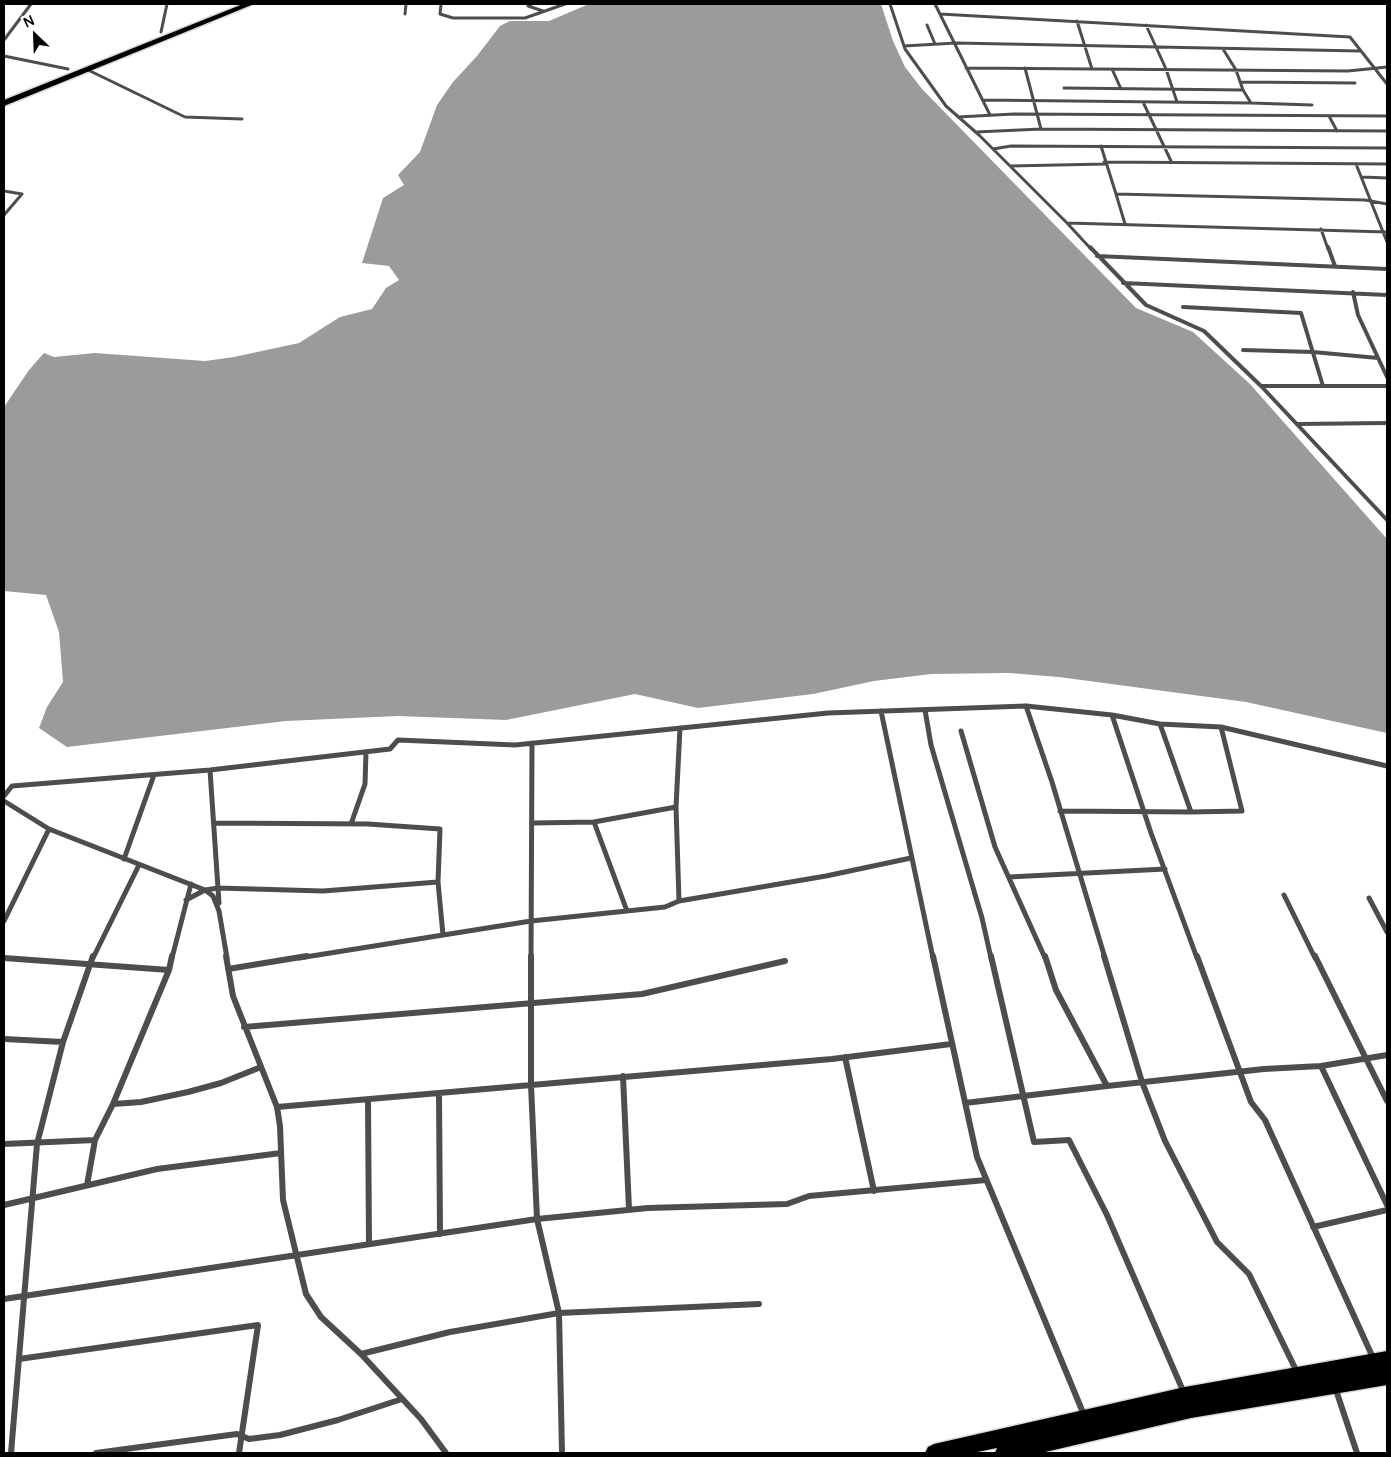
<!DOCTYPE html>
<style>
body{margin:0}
#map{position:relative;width:1391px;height:1457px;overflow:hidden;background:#fff;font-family:Manrope,sans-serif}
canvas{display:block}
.frame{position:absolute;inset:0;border:5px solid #000;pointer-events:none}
.north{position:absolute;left:10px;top:10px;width:50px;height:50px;-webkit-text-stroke:4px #fff;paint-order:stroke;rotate:336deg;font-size:14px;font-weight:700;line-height:20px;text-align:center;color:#000}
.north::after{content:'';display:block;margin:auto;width:18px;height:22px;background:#000;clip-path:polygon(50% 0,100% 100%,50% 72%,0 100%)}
</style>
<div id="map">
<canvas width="1391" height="1457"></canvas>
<div class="frame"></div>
<div class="north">N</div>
</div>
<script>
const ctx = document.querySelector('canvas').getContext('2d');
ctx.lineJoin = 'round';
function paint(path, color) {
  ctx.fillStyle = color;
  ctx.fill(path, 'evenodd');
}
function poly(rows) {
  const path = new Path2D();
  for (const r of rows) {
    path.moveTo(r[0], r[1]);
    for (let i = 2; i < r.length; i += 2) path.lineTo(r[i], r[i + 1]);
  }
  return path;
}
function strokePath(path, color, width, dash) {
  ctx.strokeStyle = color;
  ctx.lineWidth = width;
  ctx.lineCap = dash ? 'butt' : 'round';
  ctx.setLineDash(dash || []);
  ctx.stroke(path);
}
paint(poly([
 [589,4,881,4,893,41,905,67,922,89,1136,308,1193,332,1250,384,1387,539,1387,733,1246,702,1059,677,1009,673,931,674,874,681,813,694,698,708,635,694,506,720,398,716,286,721,67,747,39,728,47,707,63,682,59,632,46,595,4,591,4,407,29,370,44,353,54,357,95,353,205,361,234,357,299,343,340,317,372,309,386,288,399,280,389,266,362,263,383,198,404,185,398,175,420,152,437,105,453,82,477,56,500,26,510,21,549,21]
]), '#9b9b9b');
const primary = poly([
 [1387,1351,1387,1385,1191,1418,1041,1453,995,1453,997,1448,972,1453,925,1453,928,1447,934,1444,1185,1387,1387,1351]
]);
const highway = poly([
 [243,4,254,4,4,106,4,100,243,4]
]);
strokePath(primary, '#dbdbdb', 3);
strokePath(highway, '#dbdbdb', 3);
strokePath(poly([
 [441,4,440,14,453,18,525,18,565,4],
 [531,4,528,6,543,11],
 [890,4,905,49,946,106,979,135,1067,223],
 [935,4,990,115],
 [405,14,406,4],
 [940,14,1350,37,1387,84],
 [1077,21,1092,69],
 [927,25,935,44],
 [1146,25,1166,69,1177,102],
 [161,32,167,4],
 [4,40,31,4],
 [904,46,956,43,1360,51],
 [4,56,68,69],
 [966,68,1348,71,1387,67],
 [1025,68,1041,129],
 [86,69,185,117,242,119],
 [1112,69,1121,89],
 [1240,82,1355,83],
 [1064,88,1243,90,1236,70,1223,49],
 [983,100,1251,103,1243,90],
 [1143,102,1171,161],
 [1251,103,1312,105],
 [1329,116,1337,131],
 [958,117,1014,114,1387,116],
 [976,132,1041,129,1387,131],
 [1101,146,1116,194],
 [993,149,1011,146,1387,148],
 [1104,162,1387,164],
 [1356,164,1387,242],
 [1010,166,1105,164],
 [1362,177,1387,178],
 [4,191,22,194,4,215],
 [1125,224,1116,194,1365,200,1387,204],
 [1321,229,1328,249],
 [1091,249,1067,223,1387,232]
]), '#4d4d4d', 3);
strokePath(poly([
 [1090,247,1146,305,1204,331,1261,386],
 [1328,247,1335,266],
 [1097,256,1387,269],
 [1123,283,1387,295],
 [1353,292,1358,315,1387,377],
 [1183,307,1301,313,1323,386],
 [1243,350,1313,352,1378,358],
 [1387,386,1261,386,1387,520],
 [1298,424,1387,423]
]), '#4d4d4d', 4);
strokePath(poly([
 [1026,706,1052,782,1105,958],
 [925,710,931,745,982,918,991,958],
 [881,711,933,958],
 [1112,715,1151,833,1197,958],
 [961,731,995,847,1045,958],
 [210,770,219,903],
 [4,796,12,786,210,770,390,749,398,740,515,745,828,713,1026,706,1112,715,1160,724,1221,727,1387,766],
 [4,801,49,829,205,890,213,896,219,911,227,958],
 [1060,811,1191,812,1160,724],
 [1191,812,1242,811,1221,727],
 [594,822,676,807],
 [214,823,368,824,440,829,438,882,443,935],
 [533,823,594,822,627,911],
 [351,824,365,784,366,752],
 [124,859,154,775],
 [1009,877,1165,869],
 [1284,895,1315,958],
 [1369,898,1387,932],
 [186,900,205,890,218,888,323,891,438,882],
 [679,901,676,807,680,728],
 [4,921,49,829],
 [93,958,139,865],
 [172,958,191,884],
 [299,958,531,921,665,907,679,901,826,876,911,858],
 [531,958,532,743]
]), '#4d4d4d', 5);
strokePath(poly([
 [226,956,233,996,277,1107,280,1126,283,1200,306,1294,321,1317,361,1354,421,1419,446,1453],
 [531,956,531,1085,537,1219,559,1313,562,1453],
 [933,956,977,1157,1084,1415],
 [991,956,1034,1142,1069,1140,1107,1215,1184,1393],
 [1045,956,1056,990,1107,1086,1264,1069,1321,1066,1387,1055],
 [1104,956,1142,1082,1165,1141,1217,1242,1249,1274,1297,1372],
 [1197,956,1251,1102,1265,1120,1374,1360],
 [1315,956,1387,1101],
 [4,958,169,970,172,956],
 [228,969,307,956],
 [244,1027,642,994,785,961],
 [4,1039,63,1042],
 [845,1057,874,1191],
 [1321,1066,1387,1205],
 [623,1076,629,1209],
 [439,1093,440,1234],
 [368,1100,369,1244],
 [965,1103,1107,1086],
 [113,1104,169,970],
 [277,1107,832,1059,951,1044],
 [4,1144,95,1140,113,1104,141,1102,188,1092,221,1083,261,1067],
 [87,1185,95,1140],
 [4,1205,157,1169,281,1153],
 [1313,1227,1387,1210],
 [4,1299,537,1219,648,1208,787,1204,809,1196,986,1180],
 [361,1354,450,1332,559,1313,759,1304],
 [19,1359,258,1325,239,1453],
 [1335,1387,1357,1453],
 [11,1453,37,1144,63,1042,93,956],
 [96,1453,237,1434,249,1439,280,1435,338,1420,402,1399]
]), '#4d4d4d', 6);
paint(primary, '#000');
paint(highway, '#000');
</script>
